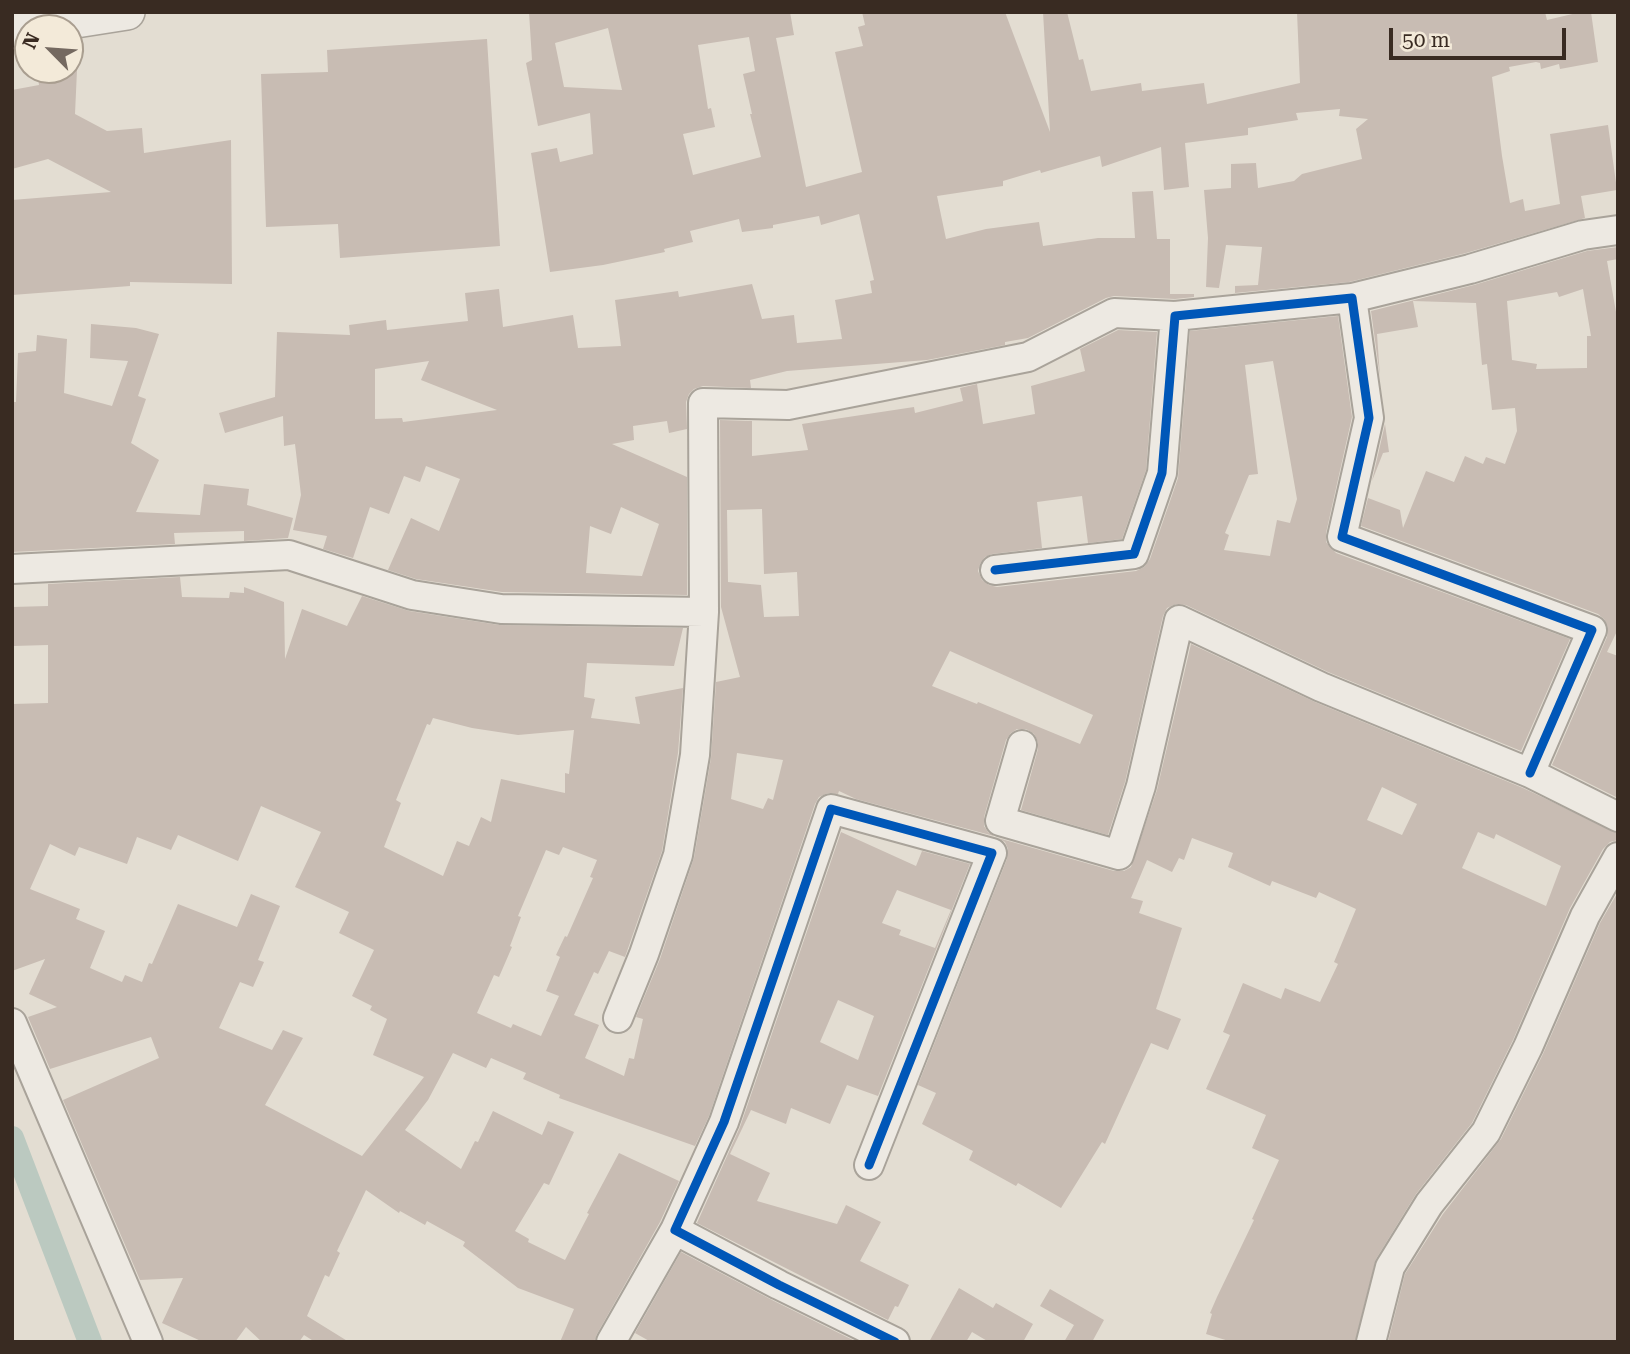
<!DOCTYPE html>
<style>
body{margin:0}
#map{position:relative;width:1630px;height:1354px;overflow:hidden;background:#e3ddd2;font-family:"Roboto Serif",serif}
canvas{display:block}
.frame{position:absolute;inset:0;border:14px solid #392b22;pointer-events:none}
.north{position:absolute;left:14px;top:14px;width:70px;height:70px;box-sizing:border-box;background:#f3ead9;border:2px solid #a99e90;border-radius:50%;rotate:295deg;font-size:19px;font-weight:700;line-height:28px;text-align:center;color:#392b22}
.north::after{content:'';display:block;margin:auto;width:24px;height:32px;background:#746960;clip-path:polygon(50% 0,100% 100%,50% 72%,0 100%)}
.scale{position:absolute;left:1389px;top:28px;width:177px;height:32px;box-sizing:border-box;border:4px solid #392b22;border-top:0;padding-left:9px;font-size:21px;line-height:24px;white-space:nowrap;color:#392b22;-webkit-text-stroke:5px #f3ead9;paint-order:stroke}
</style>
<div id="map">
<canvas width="1630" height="1354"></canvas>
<div class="frame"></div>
<div class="north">N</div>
<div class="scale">50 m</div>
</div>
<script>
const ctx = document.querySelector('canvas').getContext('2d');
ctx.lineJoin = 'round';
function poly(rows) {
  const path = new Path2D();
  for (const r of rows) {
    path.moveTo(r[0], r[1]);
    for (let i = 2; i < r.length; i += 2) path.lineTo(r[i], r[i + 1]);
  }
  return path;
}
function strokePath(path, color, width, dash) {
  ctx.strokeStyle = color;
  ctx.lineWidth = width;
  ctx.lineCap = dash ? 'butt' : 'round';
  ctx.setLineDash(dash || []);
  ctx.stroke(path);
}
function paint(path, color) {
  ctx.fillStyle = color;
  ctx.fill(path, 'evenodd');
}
strokePath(poly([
 [12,1138,90,1342]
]), '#bbc9c0', 24);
paint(poly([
 [529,12,790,12,794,35,776,38,806,187,862,172,835,52,863,46,858,27,865,25,862,12,1005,12,1050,132,1043,12,1067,12,1079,60,1083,59,1091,91,1141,83,1142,91,1204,83,1207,104,1300,83,1297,12,1545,12,1547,20,1581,12,1591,12,1598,62,1560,69,1559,64,1541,69,1540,63,1536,62,1509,67,1510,71,1492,77,1502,156,1510,203,1523,199,1525,211,1560,204,1550,134,1608,125,1617,190,1581,196,1585,218,1466,253,1349,282,1235,293,1235,286,1258,285,1262,247,1226,245,1219,288,1206,287,1208,238,1204,190,1231,188,1231,164,1256,163,1258,188,1294,181,1302,174,1362,159,1356,129,1368,119,1339,116,1340,109,1296,113,1298,120,1248,128,1248,135,1185,143,1189,187,1164,190,1161,147,1102,167,1100,156,1041,173,1040,170,1003,181,1003,186,937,196,946,239,986,229,1039,222,1043,246,1098,238,1135,238,1132,192,1153,191,1157,239,1170,239,1170,294,1194,294,1194,297,1175,299,1114,296,1106,298,1028,338,1005,342,1005,345,927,360,787,371,750,380,751,388,703,386,694,389,689,394,686,402,687,429,669,433,667,421,633,426,634,440,612,444,687,477,687,595,502,592,416,579,388,570,411,518,439,531,460,479,426,466,420,482,404,476,389,514,370,507,353,558,323,549,327,536,293,530,301,495,295,444,284,446,283,416,225,433,219,413,275,397,277,332,350,335,349,325,386,320,387,330,468,321,465,293,499,289,503,327,573,315,578,348,621,346,615,300,678,291,679,297,752,284,762,319,794,315,797,343,842,339,835,300,872,293,870,281,874,280,859,214,821,225,819,216,773,225,773,228,742,232,739,219,690,231,693,242,664,249,665,252,603,265,550,272,531,153,557,148,560,162,593,154,590,113,538,126,526,63,532,60],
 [608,28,622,90,564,87,555,43],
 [749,37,755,71,743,74,752,114,750,114,761,157,693,175,683,134,715,127,711,108,708,109,698,45],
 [429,361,421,380,497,410,403,422,402,418,375,419,375,369],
 [621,507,659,524,642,576,586,573,590,526,611,534],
 [487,39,500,246,340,258,338,224,266,227,261,74,328,72,327,50],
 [37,70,77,70,75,114,107,131,142,128,144,153,231,140,232,284,130,282,130,286,12,295,12,200,111,192,48,159,12,169,12,90,39,85],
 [1618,247,1618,259,1607,261,1616,312,1618,312,1618,629,1607,652,1618,656,1618,798,1552,765,1607,637,1608,627,1604,619,1598,614,1361,526,1368,498,1400,510,1403,528,1426,471,1454,482,1465,456,1483,464,1486,457,1505,464,1517,431,1515,408,1492,410,1487,364,1482,365,1476,303,1413,301,1418,327,1377,334,1380,377,1371,311,1474,285,1587,251],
 [1583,289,1591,336,1587,336,1587,368,1536,369,1537,364,1512,360,1507,301,1557,292,1559,297],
 [1338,316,1352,417,1326,533,1326,542,1336,553,1570,639,1521,751,1328,672,1186,605,1176,604,1167,608,1163,616,1125,782,1108,835,1021,810,1038,749,1038,742,1034,734,1026,729,1017,729,1011,733,1006,740,984,817,984,826,988,832,994,836,856,799,839,791,838,794,828,793,819,797,815,804,709,1116,695,1146,559,1098,560,1095,523,1079,526,1073,491,1058,486,1068,453,1053,428,1100,405,1130,461,1169,475,1141,478,1142,493,1111,542,1135,548,1121,574,1132,549,1185,544,1183,515,1231,529,1239,528,1242,565,1260,589,1214,587,1213,619,1153,679,1181,660,1222,597,1334,594,1342,560,1342,574,1309,518,1288,463,1246,465,1242,427,1221,425,1225,400,1211,399,1213,366,1190,337,1251,340,1253,329,1277,325,1275,307,1316,349,1342,315,1342,304,1335,299,1342,262,1342,246,1327,235,1342,203,1342,162,1323,183,1278,140,1280,63,1100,159,1058,151,1037,50,1069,28,1017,57,1007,29,994,45,959,12,971,12,704,48,703,48,645,13,646,12,607,48,606,48,584,180,577,182,597,229,598,230,592,244,593,244,587,284,602,285,659,302,609,347,626,362,596,409,611,499,625,683,628,674,666,587,663,584,697,595,699,591,718,640,724,635,697,683,688,678,753,662,851,625,957,609,951,598,974,594,972,574,1015,599,1025,585,1058,624,1076,629,1058,634,1059,643,1019,636,1017,660,959,694,858,711,758,716,682,740,677,721,607,720,420,752,421,752,456,808,450,802,424,914,407,915,413,963,401,960,388,977,384,983,424,1035,414,1031,386,1085,371,1080,349,1118,330,1157,332,1146,470,1122,539,1088,543,1082,496,1037,502,1042,548,992,554,985,557,980,564,978,571,982,580,989,585,997,587,1136,571,1144,567,1150,559,1178,478,1190,331],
 [1273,361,1297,499,1290,523,1277,520,1270,556,1224,550,1229,535,1225,533,1249,475,1258,474,1245,365],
 [762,509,764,574,797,572,799,616,764,617,761,585,728,582,727,510],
 [950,651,1093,715,1080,744,978,702,977,704,932,686],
 [433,718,472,728,518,735,574,730,569,774,565,773,565,793,501,779,491,822,481,817,469,846,457,841,443,876,384,847,401,803,396,800,427,724,430,725],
 [737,753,783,760,773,800,768,798,763,809,731,799],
 [261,806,321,832,295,887,349,912,339,933,374,950,352,996,372,1006,370,1010,387,1019,373,1055,424,1077,362,1156,265,1105,303,1038,283,1030,272,1050,219,1028,240,982,253,987,264,962,258,960,280,906,251,894,237,927,178,904,152,964,149,963,142,982,125,975,122,982,90,968,105,931,76,919,80,909,30,889,50,844,75,856,79,847,127,864,137,837,171,850,178,835,238,861],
 [563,847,597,860,590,877,593,878,567,937,565,936,556,955,560,957,546,991,559,996,541,1036,513,1024,511,1028,477,1013,494,975,499,977,512,947,510,946,521,917,518,916,546,850,559,855],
 [91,324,136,328,159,334,138,396,146,399,131,443,159,460,136,512,200,515,204,484,249,489,247,505,293,518,288,538,244,541,244,531,174,533,175,544,12,552,12,402,16,402,18,353,36,351,37,335,67,339,64,393,112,406,128,361,90,358],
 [1385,424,1389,452,1383,453,1372,481],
 [1191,644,1315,702,1523,788,1618,833,1618,840,1610,842,1603,849,1570,908,1513,1040,1472,1123,1416,1194,1376,1259,1355,1342,1232,1342,1206,1334,1212,1314,1210,1313,1217,1297,1254,1220,1252,1219,1279,1160,1252,1148,1266,1115,1206,1089,1230,1035,1223,1032,1243,983,1281,999,1285,988,1320,1002,1338,964,1334,962,1356,909,1319,892,1316,898,1272,881,1270,886,1228,867,1233,853,1192,838,1184,860,1179,858,1172,872,1147,860,1131,898,1143,901,1139,913,1182,928,1156,1009,1181,1019,1168,1050,1151,1043,1105,1144,1102,1142,1061,1208,1018,1183,1016,1186,969,1160,973,1151,922,1124,936,1093,918,1085,1007,859,1008,849,1005,842,998,838,1114,871,1124,871,1131,867,1157,790],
 [1382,787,1417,804,1402,835,1367,820],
 [1478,832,1494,839,1496,834,1561,866,1546,906,1462,868],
 [841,832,916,866,922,851,970,864,878,1096,847,1085,830,1124,791,1108,786,1124,751,1110,730,1154,770,1173,757,1201,837,1224,846,1205,881,1222,860,1261,909,1285,898,1307,895,1306,888,1320,697,1223,740,1127],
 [897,890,951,910,935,948,899,935,901,930,882,923],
 [838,1000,874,1016,858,1060,820,1042],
 [1618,892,1618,1342,1388,1342,1405,1274,1443,1214,1501,1139,1543,1054,1600,923],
 [681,1252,772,1300,857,1342,651,1342,635,1333],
 [959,1288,993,1308,996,1303,1033,1324,1023,1342,989,1342,972,1332,966,1342,929,1342],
 [1050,1289,1104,1320,1092,1342,1064,1342,1074,1325,1040,1306]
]), '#c8bcb3');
const minor = poly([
 [1352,298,1470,269,1583,235,1618,230],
 [12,569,289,555,412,595,501,609,704,612],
 [995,570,1134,554,1162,473,1175,316,1352,298,1369,418,1342,537,1592,630,1530,773],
 [1022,745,1000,821,1119,855,1141,786,1179,620,1321,687,1530,773,1618,817],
 [618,1018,644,954,678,855,695,755,704,612,703,403,788,405,1028,357,1114,313,1175,316],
 [12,1023,148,1342],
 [869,1165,992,853,831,809,724,1122,675,1230,779,1285,895,1342],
 [611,1342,675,1230],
 [1371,1342,1390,1267,1429,1204,1486,1132,1528,1047,1585,916,1618,857]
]);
const tertiary = poly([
 [12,30,127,12]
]);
strokePath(minor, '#a9a39a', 32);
strokePath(tertiary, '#a9a39a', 38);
strokePath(minor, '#ede9e2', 28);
strokePath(tertiary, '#ede9e2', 35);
strokePath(poly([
 [995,570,1134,554,1162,473,1175,316,1352,298,1369,418,1342,537,1592,630,1530,773],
 [869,1165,992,853,831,809,724,1122,675,1230,779,1285,895,1342]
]), '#0057b8', 9);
</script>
